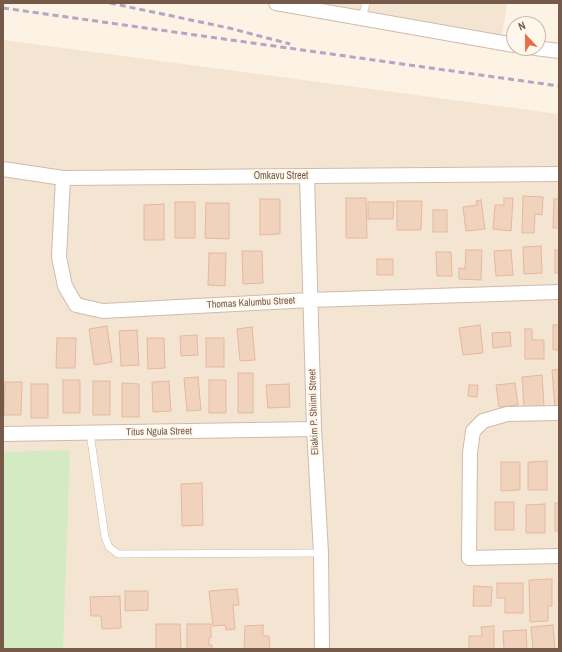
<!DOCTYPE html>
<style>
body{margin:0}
#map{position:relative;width:562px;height:652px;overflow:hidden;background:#fcf3e5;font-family:"Archivo Narrow",sans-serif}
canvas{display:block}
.frame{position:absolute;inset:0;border:4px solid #755a4a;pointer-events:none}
.north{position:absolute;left:506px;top:16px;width:40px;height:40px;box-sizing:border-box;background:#fff7eb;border:1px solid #c8b8ab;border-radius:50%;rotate:338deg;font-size:11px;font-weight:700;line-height:16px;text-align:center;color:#755a4a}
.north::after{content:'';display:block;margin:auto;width:14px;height:18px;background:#e56e4b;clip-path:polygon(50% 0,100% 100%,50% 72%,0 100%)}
</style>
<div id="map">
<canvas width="562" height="652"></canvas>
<div class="frame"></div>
<div class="north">N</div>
</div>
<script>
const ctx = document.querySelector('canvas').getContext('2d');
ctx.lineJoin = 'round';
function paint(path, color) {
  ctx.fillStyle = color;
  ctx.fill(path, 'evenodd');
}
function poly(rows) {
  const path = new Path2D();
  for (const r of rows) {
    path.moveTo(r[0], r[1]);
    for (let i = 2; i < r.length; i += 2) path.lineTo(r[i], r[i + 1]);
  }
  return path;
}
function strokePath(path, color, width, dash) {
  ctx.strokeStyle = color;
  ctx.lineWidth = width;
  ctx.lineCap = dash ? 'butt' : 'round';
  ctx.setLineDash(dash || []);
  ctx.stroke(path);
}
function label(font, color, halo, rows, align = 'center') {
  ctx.font = font + ' "Archivo Narrow",sans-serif';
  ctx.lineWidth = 4;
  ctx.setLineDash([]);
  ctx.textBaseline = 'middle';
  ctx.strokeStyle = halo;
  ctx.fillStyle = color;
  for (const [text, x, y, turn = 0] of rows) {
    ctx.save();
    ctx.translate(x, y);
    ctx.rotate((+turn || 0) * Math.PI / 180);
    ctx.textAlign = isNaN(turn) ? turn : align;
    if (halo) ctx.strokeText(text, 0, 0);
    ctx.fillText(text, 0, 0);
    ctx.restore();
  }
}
paint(poly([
 [290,3,507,3,501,43],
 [3,40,559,114,559,649,3,649]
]), '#f4e5d3');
paint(poly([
 [70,450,63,649,3,649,3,452]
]), '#d3eac3');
const building = poly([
 [523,196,543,197,542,215,535,214,534,233,522,233,523,196],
 [346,198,366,198,367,238,346,238,346,198],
 [504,198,513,198,511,231,493,229,495,205,504,205,504,198],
 [260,199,280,199,280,234,260,235,260,199],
 [554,199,559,199,559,228,553,228,554,199],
 [481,200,485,229,466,231,463,207,477,205,476,201,481,200],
 [397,201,422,201,421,230,397,230,397,201],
 [175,202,195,202,195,238,175,238,175,202],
 [368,202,394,202,393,219,368,219,368,202],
 [206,203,229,203,229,239,205,238,206,203],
 [164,204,164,240,144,240,144,205,164,204],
 [433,210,447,210,447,232,433,232,433,210],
 [541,246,542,273,524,274,523,247,541,246],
 [466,250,482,250,481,280,459,279,459,268,465,269,466,250],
 [511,250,513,275,496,276,494,251,511,250],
 [555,250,559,250,559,273,555,273,555,250],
 [242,251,262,251,263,283,243,284,242,251],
 [436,252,451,252,452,276,437,276,436,252],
 [209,253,226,253,225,286,208,285,209,253],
 [377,259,393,259,393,275,377,275,377,259],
 [480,325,483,353,463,355,459,328,480,325],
 [553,325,559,325,559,350,553,350,553,325],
 [107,326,112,362,94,365,89,329,107,326],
 [252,327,255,360,240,361,237,329,252,327],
 [525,329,532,329,532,340,544,340,544,359,525,359,525,329],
 [137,330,139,365,121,366,119,331,137,330],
 [510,332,511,346,493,348,492,333,510,332],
 [197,335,198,355,181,356,180,336,197,335],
 [57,338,76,338,75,368,56,368,57,338],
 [147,338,164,338,165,368,148,369,147,338],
 [206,338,224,338,224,367,206,367,206,338],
 [559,369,559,408,555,409,552,370,559,369],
 [238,373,253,373,253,413,238,413,238,373],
 [542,375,544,406,524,407,522,377,542,375],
 [198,377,201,410,187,411,184,378,198,377],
 [63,380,80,380,80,413,63,413,63,380],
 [209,380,226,380,226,413,209,413,209,380],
 [93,381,110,381,110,415,93,415,93,381],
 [169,381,171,411,153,412,152,382,169,381],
 [5,382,22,382,21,415,4,415,5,382],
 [122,383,139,384,139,417,122,417,122,383],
 [515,383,518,405,499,407,496,385,515,383],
 [31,384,48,384,48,418,31,418,31,384],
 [289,384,290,407,268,408,266,385,289,384],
 [469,385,478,385,477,397,468,396,469,385],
 [547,461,547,490,528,490,528,462,547,461],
 [501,462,520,462,520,490,501,491,501,462],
 [202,483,203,525,182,526,181,484,202,483],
 [495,502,514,502,514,530,495,530,495,502],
 [555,503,559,503,559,531,555,531,555,503],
 [545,504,545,533,526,533,526,505,545,504],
 [552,579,552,606,548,606,548,621,530,622,529,580,552,579],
 [497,583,523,583,523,613,505,613,505,598,497,598,497,583],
 [474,586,492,587,491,606,473,606,474,586],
 [237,589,239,605,233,605,235,629,226,630,225,625,213,626,209,591,237,589],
 [125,591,148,591,148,610,125,611,125,591],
 [120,596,121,628,102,629,101,616,91,616,90,597,120,596],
 [156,624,180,624,181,649,156,649,156,624],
 [187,624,211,624,211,638,209,638,209,645,212,645,212,649,187,649,187,624],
 [263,625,263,636,269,636,270,649,244,649,245,626,263,625],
 [553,625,555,649,533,649,531,627,553,625],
 [494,626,494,649,469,649,469,636,482,636,481,627,494,626],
 [526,630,527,649,504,649,503,631,526,630]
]);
paint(building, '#f1d2bd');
strokePath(building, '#e4b99d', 1);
const lane = poly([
 [362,18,366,3],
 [90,433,105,537,109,547,118,554,321,553]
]);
const street = poly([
 [276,3,514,45],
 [535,48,559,51],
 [3,169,63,178,559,174],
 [307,176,314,429,321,553,322,649],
 [63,178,59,257,65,286,76,305,103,311,310,300,559,292],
 [559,413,507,414,483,421,473,431,470,453,469,558,559,556],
 [3,434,314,429]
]);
strokePath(lane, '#cebbab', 8);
strokePath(street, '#cebbab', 16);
strokePath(lane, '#fff', 7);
strokePath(street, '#fff', 14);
strokePath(poly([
 [110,3,229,28,290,44],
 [3,8,559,86]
]), '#b6a3c6', 3, [6, 4]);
label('10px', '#755a4a', '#fff7eb', [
 ["Omkavu Street",281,176],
 ["Thomas Kalumbu Street",251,303,-3],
 ["Eliakim P. Shiimi Street",314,412,-92],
 ["Titus Ngula Street",159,432,-1]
]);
</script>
